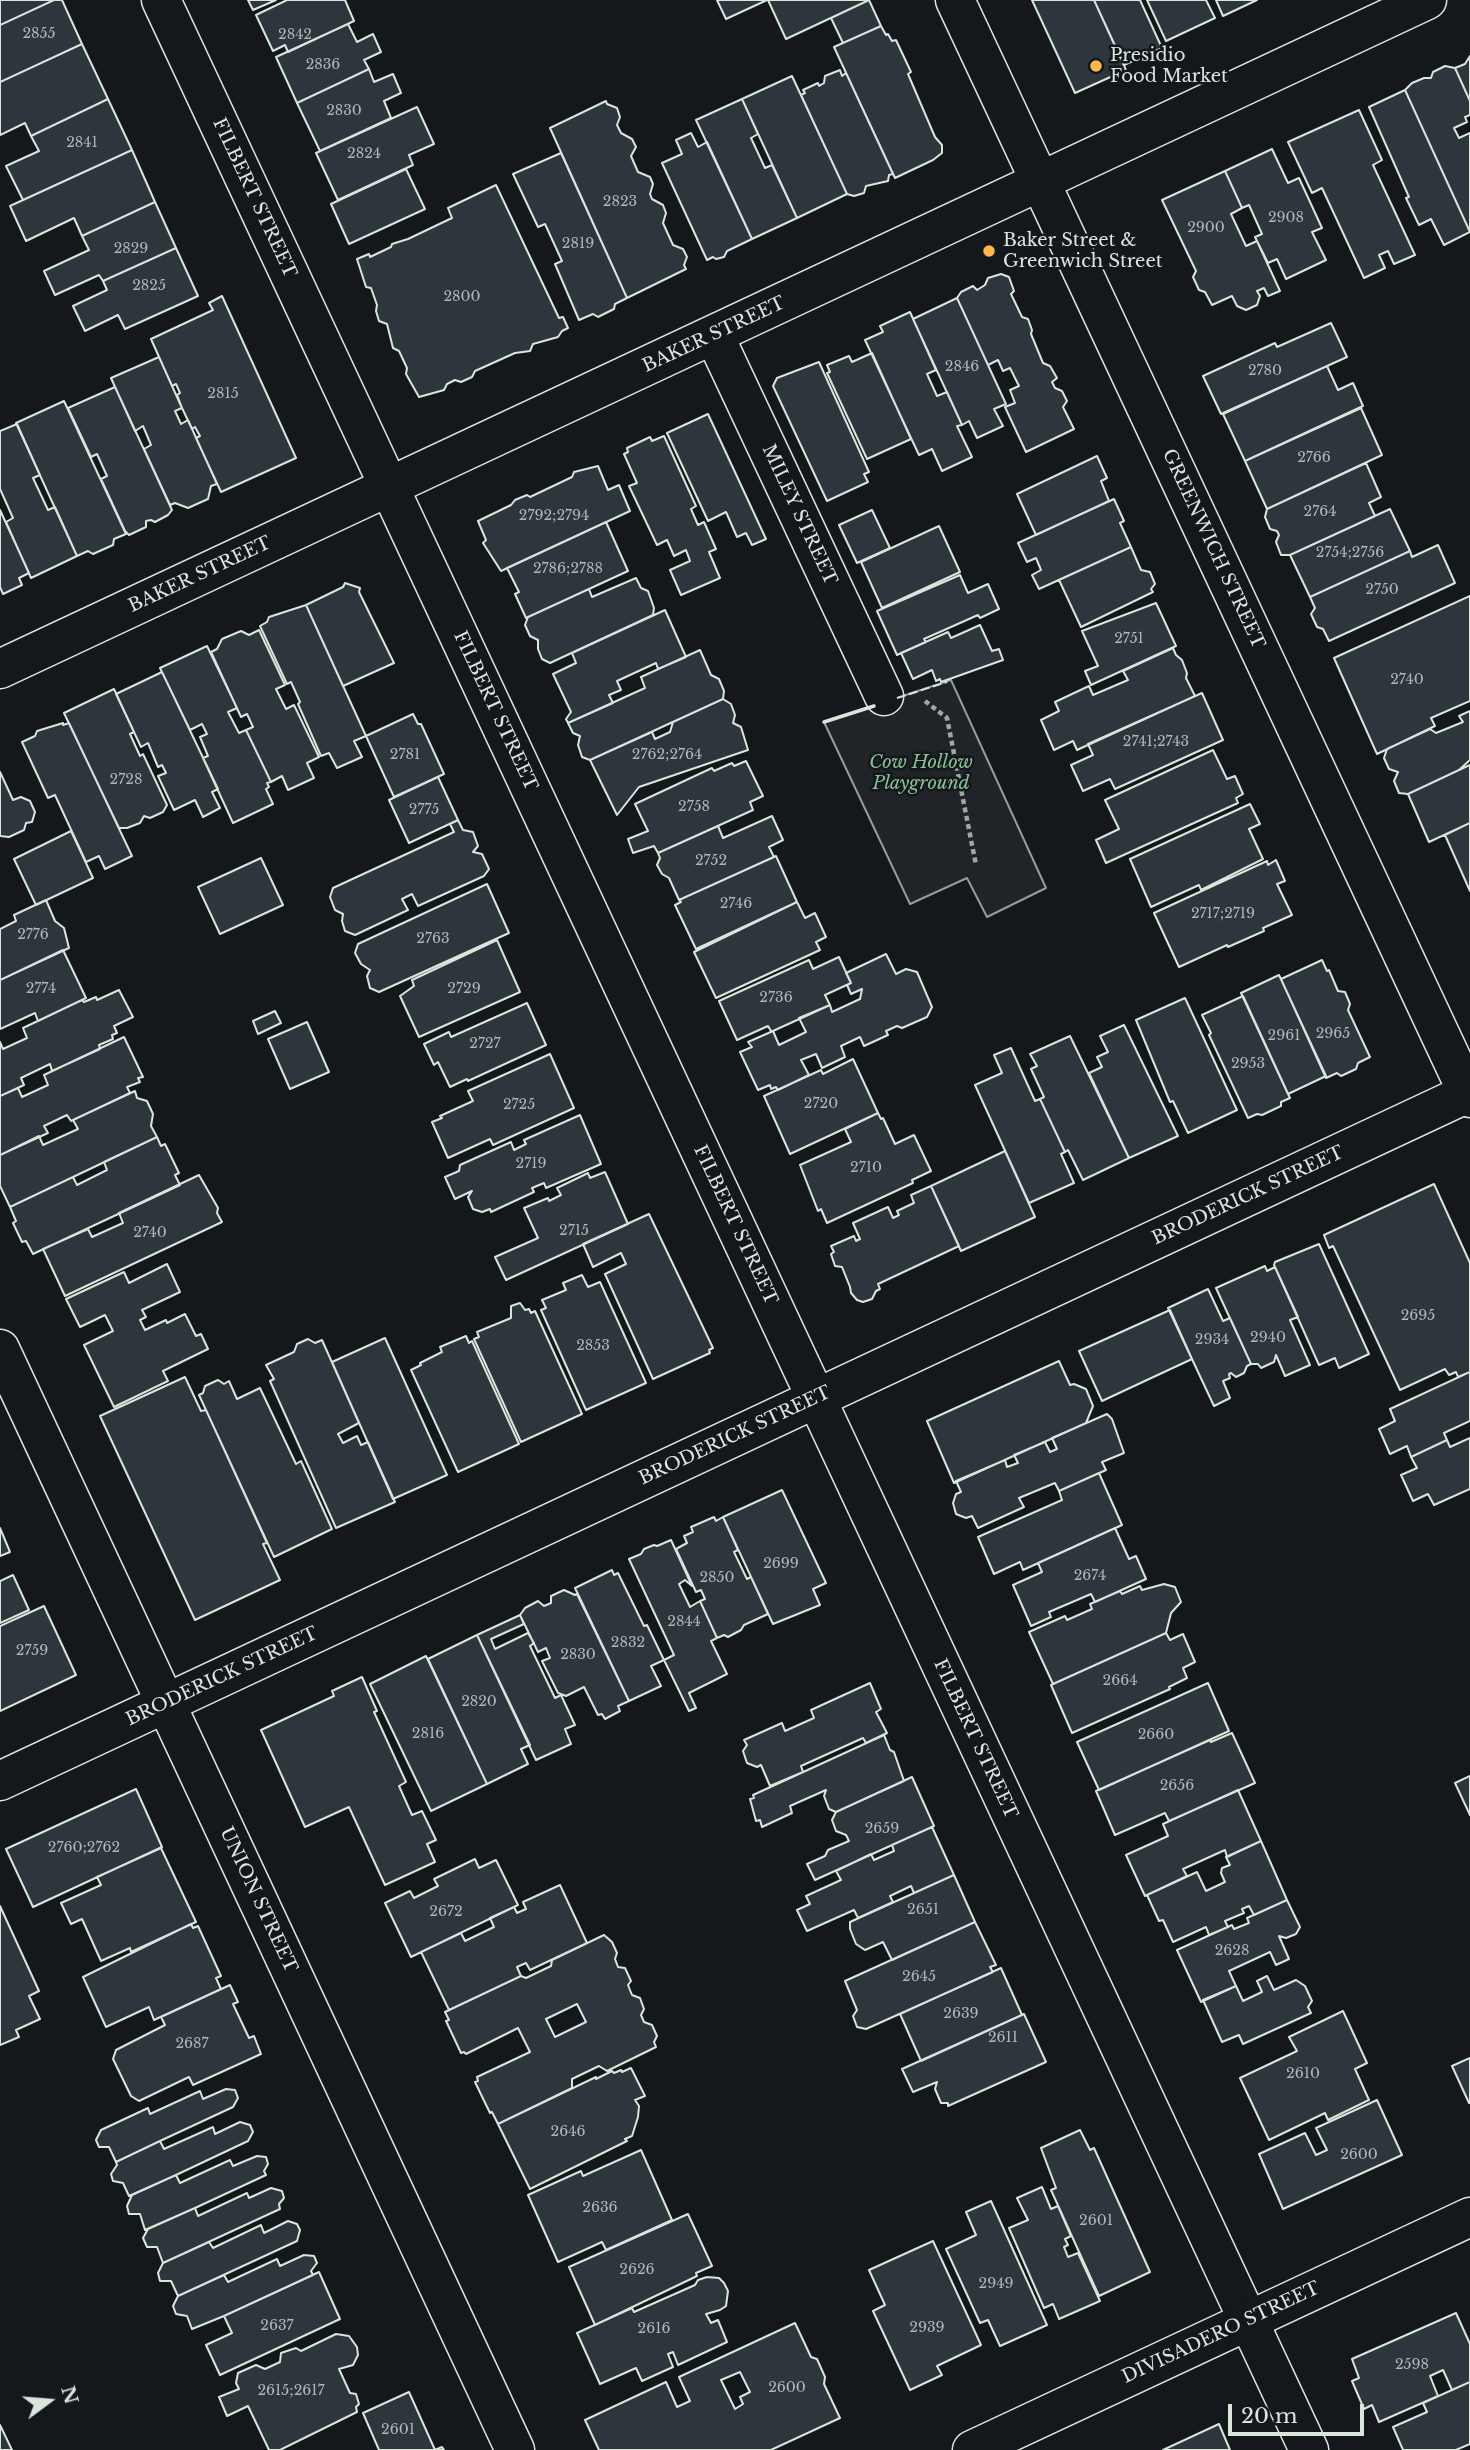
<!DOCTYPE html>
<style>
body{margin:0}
#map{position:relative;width:1470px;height:2450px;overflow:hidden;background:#14181c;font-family:"Libre Baskerville",serif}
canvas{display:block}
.north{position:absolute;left:14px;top:2366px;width:70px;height:70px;-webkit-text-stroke:5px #14181c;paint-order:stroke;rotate:74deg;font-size:19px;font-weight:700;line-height:28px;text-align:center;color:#d8e6dc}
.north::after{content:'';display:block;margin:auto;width:24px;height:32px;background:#d8e6dc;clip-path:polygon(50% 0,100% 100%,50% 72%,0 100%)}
.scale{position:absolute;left:1228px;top:2404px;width:136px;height:32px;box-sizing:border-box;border:4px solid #d8e6dc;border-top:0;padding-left:9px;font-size:21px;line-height:24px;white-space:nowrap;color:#d8e6dc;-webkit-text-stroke:5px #14181c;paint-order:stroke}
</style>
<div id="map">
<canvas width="1470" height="2450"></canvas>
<div class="north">N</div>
<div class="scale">20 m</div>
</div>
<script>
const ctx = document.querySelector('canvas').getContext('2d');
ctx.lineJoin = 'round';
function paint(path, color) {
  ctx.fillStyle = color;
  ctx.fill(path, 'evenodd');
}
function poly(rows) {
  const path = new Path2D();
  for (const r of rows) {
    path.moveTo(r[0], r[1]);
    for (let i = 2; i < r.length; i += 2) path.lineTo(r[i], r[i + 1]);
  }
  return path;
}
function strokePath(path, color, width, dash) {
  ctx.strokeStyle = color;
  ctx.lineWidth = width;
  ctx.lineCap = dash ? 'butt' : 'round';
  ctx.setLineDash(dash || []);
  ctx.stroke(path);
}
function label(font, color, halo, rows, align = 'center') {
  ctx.font = font + ' "Libre Baskerville",serif';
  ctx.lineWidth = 5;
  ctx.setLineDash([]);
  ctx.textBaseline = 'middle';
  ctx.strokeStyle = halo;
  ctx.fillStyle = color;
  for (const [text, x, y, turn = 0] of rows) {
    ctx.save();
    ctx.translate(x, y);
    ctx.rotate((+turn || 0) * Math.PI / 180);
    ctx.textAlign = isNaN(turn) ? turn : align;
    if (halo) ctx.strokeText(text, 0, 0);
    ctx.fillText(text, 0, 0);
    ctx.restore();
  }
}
const green = poly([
 [951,680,1046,888,987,917,967,878,910,904,824,722,951,680]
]);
paint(green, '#202428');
strokePath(green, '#939e99', 2);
const building = poly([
 [0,0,54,0,0,25,0,0],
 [54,0,62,0,82,44,0,82,0,25,54,0],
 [248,0,276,0,253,10,248,0],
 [287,0,345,0,354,21,288,52,285,45,273,51,256,15,287,0],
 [717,0,767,0,726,19,717,0],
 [768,0,869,0,786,39,768,0],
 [869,0,881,26,843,43,831,18,869,0],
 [1032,0,1094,0,1126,70,1075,93,1032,0],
 [1094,0,1140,0,1162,48,1124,65,1094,0],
 [1147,0,1206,0,1215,18,1166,41,1147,0],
 [1216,0,1257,0,1223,16,1216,0],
 [348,24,357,42,373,34,381,52,364,60,369,69,297,103,276,57,348,24],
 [881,26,886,35,888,34,892,41,896,40,911,72,908,74,935,137,942,145,942,153,933,160,895,178,834,47,881,26],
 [82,44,108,99,31,136,25,123,0,135,0,82,82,44],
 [1470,56,1470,101,1455,68,1465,64,1470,56],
 [1445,66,1455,68,1470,101,1470,115,1465,117,1467,122,1454,128,1459,138,1470,133,1470,232,1405,90,1412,83,1424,78,1431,78,1433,72,1445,66],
 [369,69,374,82,393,74,401,93,384,101,391,118,320,151,297,103,369,69],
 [840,70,842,76,846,73,893,174,889,175,888,181,866,186,864,193,854,196,847,194,801,95,805,93,803,90,818,83,819,86,824,83,825,76,840,70],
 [792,76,847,194,797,218,742,99,792,76],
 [1405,90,1470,232,1444,245,1431,219,1419,225,1406,198,1409,197,1369,107,1405,90],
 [108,99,132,150,23,200,6,166,39,151,31,136,108,99],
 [742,99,758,134,751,138,765,168,772,165,797,218,752,239,696,120,742,99],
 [606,101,607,104,617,108,620,117,617,125,621,133,632,139,636,147,631,156,638,172,650,177,653,184,650,194,652,199,663,205,666,213,663,223,673,245,683,249,687,257,684,265,686,269,627,298,550,128,606,101],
 [417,107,434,144,409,155,413,165,338,200,316,153,417,107],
 [1359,110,1382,160,1373,165,1415,255,1394,264,1388,251,1379,255,1385,268,1364,278,1322,188,1312,193,1288,142,1359,110],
 [691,133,698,147,707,142,752,239,727,251,724,257,716,259,713,257,707,260,662,163,682,154,676,140,691,133],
 [1272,149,1288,183,1299,178,1322,228,1312,232,1326,260,1286,279,1277,259,1268,263,1255,237,1262,234,1249,205,1242,208,1225,171,1272,149],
 [132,150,155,202,82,236,74,218,26,241,10,206,132,150],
 [561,153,627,298,615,304,614,309,598,317,593,314,579,320,555,264,562,261,545,224,538,227,513,174,561,153],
 [406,169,425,209,349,244,331,204,406,169],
 [1225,171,1242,208,1231,214,1246,246,1257,241,1280,291,1268,296,1264,288,1257,291,1260,296,1257,305,1246,310,1237,306,1232,296,1212,305,1205,292,1199,290,1193,277,1196,271,1162,200,1225,171],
 [496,185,559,318,563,317,568,328,562,331,558,337,533,344,530,351,515,353,475,371,472,377,461,382,455,380,447,384,444,390,419,397,406,374,407,368,399,351,393,348,387,324,379,321,376,311,377,305,371,288,366,287,357,259,369,254,370,257,391,247,392,244,408,239,452,218,448,208,496,185],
 [155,202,176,248,103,281,99,275,55,295,44,271,89,250,82,236,155,202],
 [176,248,198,296,125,329,118,315,85,331,73,306,107,290,103,281,176,248],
 [1001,274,1009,277,1014,291,1011,294,1022,317,1028,319,1032,330,1031,334,1043,363,1050,366,1057,378,1052,382,1055,388,1062,391,1067,401,1063,407,1074,429,1026,452,1005,407,1015,403,1010,390,1019,386,1010,368,1003,371,998,360,988,365,957,298,961,292,973,286,977,290,985,285,988,278,1001,274],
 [222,296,296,458,221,492,196,438,200,436,195,427,192,429,182,408,177,395,180,393,176,384,172,386,151,339,213,310,209,303,222,296],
 [957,298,1006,404,994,409,1003,426,977,438,969,421,962,425,913,319,957,298],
 [910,312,936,370,927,374,937,396,947,392,962,425,957,426,972,457,942,471,932,449,919,455,865,340,883,332,880,326,910,312],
 [1331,323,1347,357,1221,414,1203,376,1275,343,1277,347,1331,323],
 [872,353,911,439,867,459,827,373,830,372,827,365,849,356,852,362,872,353],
 [159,357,182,408,175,411,181,424,188,420,217,484,211,486,208,499,188,508,175,503,170,505,144,449,151,445,143,426,135,431,111,378,159,357],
 [819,362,869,472,864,474,868,482,827,501,773,386,777,378,819,362],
 [1327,366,1338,390,1353,383,1363,406,1245,461,1223,414,1327,366],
 [115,387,172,510,168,515,155,522,151,520,146,521,146,527,129,535,125,531,101,479,107,476,97,454,91,457,68,408,115,387],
 [64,401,126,534,114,539,113,545,93,554,88,551,77,556,16,423,64,401],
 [1361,408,1382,455,1267,509,1245,461,1361,408],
 [708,414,766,539,752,545,746,533,737,537,726,512,708,521,667,433,708,414],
 [17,424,40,475,33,478,48,510,55,507,77,556,31,578,6,522,13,518,0,489,0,431,17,424],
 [664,436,696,506,691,509,698,525,704,522,716,549,709,552,720,578,681,595,670,570,690,561,686,550,674,556,667,540,657,545,629,486,637,483,624,454,628,452,627,448,650,437,652,441,664,436],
 [1097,456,1107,478,1101,481,1109,501,1036,535,1017,494,1097,456],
 [1366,463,1381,497,1369,503,1375,516,1290,555,1281,555,1276,542,1279,535,1277,531,1270,529,1265,517,1267,509,1366,463],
 [598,466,608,490,619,485,630,511,501,571,483,543,486,540,478,521,511,505,515,500,527,495,530,497,572,477,574,472,598,466],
 [1114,499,1124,521,1120,523,1131,547,1039,589,1032,575,1041,570,1036,558,1027,562,1018,543,1114,499],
 [1390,509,1410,551,1310,597,1290,555,1390,509],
 [0,510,29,573,19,578,22,585,3,594,0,587,0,510],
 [872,510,890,548,857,563,839,525,872,510],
 [606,522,628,571,526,618,515,594,519,592,507,568,606,522],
 [939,526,960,572,882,608,861,562,939,526],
 [1438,545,1455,583,1329,641,1323,629,1317,627,1311,614,1315,608,1310,597,1410,551,1412,557,1438,545],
 [1131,547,1141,570,1150,572,1155,584,1151,589,1153,592,1081,627,1059,580,1131,547],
 [960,575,968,593,988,584,999,609,980,618,978,615,924,639,926,642,897,655,877,611,960,575],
 [636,578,641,588,648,591,654,608,653,615,550,663,542,659,538,649,538,640,530,636,525,625,528,617,589,589,592,597,636,578],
 [345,583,360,588,359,592,394,663,343,686,306,605,343,587,345,583],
 [1470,596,1470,701,1431,718,1435,726,1377,754,1334,658,1470,596],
 [1156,603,1176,646,1091,685,1085,671,1098,666,1082,631,1156,603],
 [306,605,366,736,354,741,362,757,337,768,329,753,321,756,298,704,300,702,291,682,287,684,260,626,267,622,269,617,306,605],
 [665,610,686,657,658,669,656,663,617,681,621,690,609,695,613,703,568,723,566,719,571,712,553,674,576,663,572,653,665,610],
 [980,625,992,651,999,649,1003,660,941,682,940,679,936,681,932,670,913,679,901,653,948,632,951,638,980,625],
 [259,630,285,685,276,689,286,709,294,705,319,757,307,763,314,778,288,790,282,776,271,782,246,730,253,727,247,714,241,717,211,652,217,649,222,639,241,631,249,635,259,630],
 [207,646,237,708,228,712,239,733,246,730,271,782,267,783,269,787,266,789,273,804,233,823,203,758,208,756,200,737,207,734,202,724,190,730,160,668,207,646],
 [1173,648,1176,655,1182,660,1187,673,1186,678,1195,696,1077,750,1073,741,1054,750,1041,720,1059,711,1055,702,1089,686,1093,695,1128,680,1123,671,1173,648],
 [700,650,711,675,719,679,724,691,723,699,590,760,582,757,578,745,580,736,573,733,568,723,645,688,641,677,700,650],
 [162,672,218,789,212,792,220,808,203,817,195,800,174,810,158,776,166,773,162,765,158,767,148,743,141,747,116,694,162,672],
 [114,689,134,732,130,734,140,756,143,754,167,805,163,812,150,818,144,816,140,823,127,828,119,828,64,713,114,689],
 [1202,693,1223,740,1115,789,1110,779,1083,791,1071,765,1093,755,1088,744,1202,693],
 [723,699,731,704,735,715,733,723,741,727,748,750,639,787,617,815,590,760,652,732,655,739,670,732,673,722,723,699],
 [1470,711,1470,760,1459,770,1408,794,1399,793,1394,781,1398,772,1389,769,1384,758,1387,749,1430,729,1436,733,1463,722,1459,716,1470,711],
 [413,714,418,724,421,724,444,774,394,797,366,736,413,714],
 [63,723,63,725,69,723,132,856,105,869,99,856,86,862,55,795,48,798,22,742,35,736,37,731,63,723],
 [1213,750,1227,779,1235,776,1243,794,1236,798,1238,803,1106,863,1096,840,1119,829,1105,800,1213,750],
 [746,761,763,796,750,802,753,810,658,853,654,846,633,853,628,839,648,831,635,804,712,768,714,771,732,763,734,766,746,761],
 [1470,765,1470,823,1429,842,1408,794,1470,765],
 [0,772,13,800,21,797,30,801,35,812,32,822,26,823,24,830,9,837,0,836,0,772],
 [438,777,458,820,409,843,389,800,438,777],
 [1250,804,1260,824,1249,829,1263,859,1201,890,1199,885,1151,907,1130,859,1250,804],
 [772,816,783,840,769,847,774,857,679,900,669,878,662,874,657,865,660,858,658,853,718,826,723,838,772,816],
 [458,820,463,830,473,832,478,846,473,852,482,854,489,869,484,876,418,906,412,894,402,899,408,910,355,935,345,931,342,921,343,914,335,910,330,897,333,888,454,832,450,824,458,820],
 [1470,823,1470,891,1445,835,1470,823],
 [71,831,93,878,36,905,14,859,71,831],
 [776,856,797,902,696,949,675,905,681,902,679,900,776,856],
 [261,858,283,905,220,934,198,887,261,858],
 [1276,860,1285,881,1277,884,1292,915,1263,928,1264,931,1228,947,1227,945,1179,967,1154,913,1267,861,1268,865,1276,860],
 [487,884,509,933,379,992,370,988,367,976,370,970,361,964,355,953,358,944,487,884],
 [46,900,55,921,64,928,69,948,0,980,0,929,16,921,14,915,46,900],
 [797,902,805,918,815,913,826,937,816,942,820,950,716,998,694,952,797,902],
 [497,940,520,992,419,1037,400,996,414,986,412,980,497,940],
 [63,950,86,998,38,1021,35,1013,0,1029,0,980,63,950],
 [886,954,896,974,906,969,917,972,932,1007,927,1017,902,1028,897,1026,886,1031,888,1035,864,1046,860,1037,841,1046,845,1057,822,1068,816,1054,801,1060,809,1075,778,1090,776,1087,771,1089,770,1085,758,1090,740,1052,752,1047,748,1042,773,1031,779,1045,806,1032,799,1018,830,1005,832,1012,860,999,862,989,851,994,847,985,851,983,846,973,886,954],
 [839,957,851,983,825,995,830,1005,773,1031,771,1031,768,1026,737,1040,719,1001,809,960,813,969,839,957],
 [1322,960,1327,971,1329,970,1338,991,1345,992,1350,1004,1348,1010,1370,1057,1358,1063,1356,1069,1341,1076,1337,1073,1326,1078,1281,979,1322,960],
 [1279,975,1326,1076,1288,1094,1241,993,1279,975],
 [119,990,133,1017,114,1026,117,1033,112,1035,113,1039,99,1045,100,1049,52,1071,50,1064,21,1078,24,1085,0,1096,0,1042,3,1049,27,1038,23,1028,82,1000,84,1002,96,997,97,1000,119,990],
 [1243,996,1290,1098,1281,1102,1281,1106,1262,1115,1257,1114,1248,1118,1209,1035,1211,1033,1202,1015,1243,996],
 [1185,998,1237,1110,1188,1133,1173,1101,1170,1102,1136,1020,1185,998],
 [527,1003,546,1045,468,1081,467,1079,450,1087,438,1062,434,1065,424,1044,449,1032,451,1037,527,1003],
 [275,1011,281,1023,258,1034,253,1021,275,1011],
 [307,1022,329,1072,290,1089,268,1039,307,1022],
 [1124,1025,1178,1136,1129,1158,1089,1073,1102,1067,1097,1057,1108,1052,1100,1036,1124,1025],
 [1070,1036,1129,1158,1083,1180,1068,1150,1065,1152,1040,1099,1044,1097,1031,1069,1037,1066,1030,1054,1070,1036],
 [124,1037,143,1077,138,1078,140,1082,127,1087,130,1093,71,1121,67,1115,44,1126,48,1133,0,1155,0,1096,18,1088,22,1097,48,1085,44,1075,124,1037],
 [1011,1048,1035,1101,1040,1099,1065,1152,1061,1154,1074,1183,1029,1203,975,1085,1002,1073,994,1055,1011,1048],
 [550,1054,574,1108,493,1145,490,1139,448,1158,432,1122,442,1118,440,1116,473,1101,468,1091,550,1054],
 [853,1059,878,1113,790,1154,764,1096,821,1070,823,1074,853,1059],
 [135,1091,137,1098,147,1101,153,1114,151,1126,157,1137,10,1207,0,1186,0,1155,39,1136,43,1145,78,1129,73,1120,135,1091],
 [878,1113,881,1119,883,1118,895,1144,914,1135,931,1171,912,1180,913,1183,827,1223,821,1209,818,1211,800,1165,851,1142,845,1129,878,1113],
 [580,1115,601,1164,546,1188,544,1183,532,1188,534,1192,491,1212,490,1209,482,1212,473,1209,468,1197,472,1191,455,1199,445,1177,459,1171,460,1165,511,1142,514,1150,526,1144,524,1140,580,1115],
 [157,1137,161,1146,165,1144,179,1173,175,1175,180,1185,33,1254,26,1241,22,1242,13,1223,16,1221,10,1207,73,1177,77,1185,107,1170,104,1162,157,1137],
 [1005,1151,1035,1217,961,1251,931,1186,1005,1151],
 [605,1172,628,1224,506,1280,495,1257,538,1238,524,1208,548,1198,549,1201,561,1195,557,1188,588,1173,590,1178,605,1172],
 [199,1175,218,1208,217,1213,222,1222,65,1296,43,1249,88,1229,92,1237,123,1223,119,1213,199,1175],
 [1434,1184,1470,1263,1470,1372,1458,1377,1456,1372,1449,1375,1445,1369,1400,1390,1333,1246,1329,1248,1324,1235,1434,1184],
 [931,1186,959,1246,878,1284,880,1289,876,1291,872,1299,863,1302,857,1300,851,1293,850,1287,842,1267,835,1266,831,1254,834,1252,831,1246,854,1236,856,1241,860,1239,853,1223,888,1207,893,1218,899,1215,897,1211,914,1203,911,1195,931,1186],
 [649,1214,713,1348,709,1350,710,1353,653,1379,605,1274,626,1264,621,1253,593,1267,583,1244,649,1214],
 [1319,1244,1369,1354,1339,1368,1335,1358,1319,1365,1274,1265,1275,1262,1319,1244],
 [167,1264,180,1292,142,1310,146,1317,140,1320,145,1330,166,1320,167,1323,185,1314,196,1336,201,1334,208,1349,163,1371,168,1381,114,1407,84,1345,113,1331,105,1315,80,1327,66,1299,124,1272,129,1283,167,1264],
 [1265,1266,1267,1271,1275,1267,1298,1317,1290,1320,1310,1365,1285,1376,1276,1355,1274,1362,1261,1368,1258,1364,1251,1364,1216,1288,1265,1266],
 [582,1275,588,1287,600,1282,646,1383,586,1410,541,1310,546,1308,542,1300,566,1290,563,1283,582,1275],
 [1208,1289,1223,1321,1230,1318,1251,1364,1247,1366,1244,1373,1236,1377,1231,1373,1229,1374,1230,1378,1223,1381,1230,1398,1214,1406,1168,1308,1208,1289],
 [520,1303,525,1310,529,1309,531,1313,535,1311,582,1414,521,1442,474,1339,479,1337,477,1332,511,1318,511,1306,520,1303],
 [1170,1310,1192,1359,1102,1401,1079,1351,1170,1310],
 [466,1336,469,1343,472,1341,519,1444,458,1472,411,1370,421,1365,420,1363,442,1352,440,1347,466,1336],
 [385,1338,447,1475,393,1499,332,1362,385,1338],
 [308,1339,315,1343,322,1340,359,1423,338,1434,343,1443,357,1436,361,1445,368,1442,395,1502,336,1528,270,1381,274,1379,266,1365,294,1352,297,1344,308,1339],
 [1059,1361,1070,1385,1074,1384,1086,1389,1093,1406,1086,1423,954,1483,927,1421,1059,1361],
 [1470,1372,1470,1421,1444,1433,1447,1440,1411,1457,1407,1446,1390,1454,1379,1429,1395,1421,1390,1409,1470,1372],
 [185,1377,201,1411,206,1410,267,1543,263,1544,280,1580,195,1620,100,1416,185,1377],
 [218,1380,224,1384,229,1381,237,1399,260,1388,296,1464,301,1461,332,1529,274,1557,199,1395,203,1393,205,1386,218,1380],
 [1107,1414,1112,1419,1124,1453,1102,1462,1106,1470,1059,1491,1055,1483,1019,1498,1024,1507,978,1528,972,1516,966,1518,956,1514,953,1503,956,1494,961,1492,956,1481,1005,1460,1007,1467,1018,1463,1014,1455,1045,1442,1050,1452,1057,1449,1052,1438,1107,1414],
 [1470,1438,1470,1489,1434,1505,1428,1494,1413,1501,1401,1475,1417,1468,1411,1457,1447,1440,1450,1447,1470,1438],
 [1099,1473,1122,1525,1023,1570,1020,1562,994,1574,978,1537,1062,1500,1059,1491,1099,1473],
 [782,1490,826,1583,813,1589,820,1605,773,1624,723,1517,782,1490],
 [714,1517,716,1521,723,1517,738,1550,734,1552,747,1579,751,1577,768,1614,744,1625,741,1630,728,1637,724,1635,717,1638,700,1601,705,1599,701,1590,696,1592,676,1549,687,1543,684,1536,693,1532,691,1527,714,1517],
 [0,1528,10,1552,0,1556,0,1528],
 [1115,1528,1129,1559,1136,1556,1146,1579,1095,1602,1091,1594,1049,1612,1051,1617,1031,1626,1013,1585,1042,1572,1038,1563,1115,1528],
 [671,1540,692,1586,685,1580,679,1584,690,1607,700,1601,717,1638,711,1641,727,1674,689,1693,696,1708,689,1711,664,1660,674,1655,629,1559,641,1554,644,1549,654,1545,657,1546,671,1540],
 [612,1570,614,1575,618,1573,644,1626,647,1625,664,1660,651,1666,661,1686,629,1701,575,1588,612,1570],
 [13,1575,29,1610,0,1623,0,1581,13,1575],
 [1164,1584,1175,1587,1181,1602,1171,1613,1166,1633,1053,1684,1029,1632,1065,1616,1067,1620,1092,1609,1090,1604,1120,1591,1122,1594,1140,1586,1142,1590,1164,1584],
 [564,1590,575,1595,577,1594,629,1701,618,1706,620,1711,605,1719,602,1714,598,1715,584,1687,566,1696,558,1693,542,1661,550,1658,546,1648,538,1652,520,1615,525,1608,538,1601,544,1606,551,1603,551,1596,564,1590],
 [44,1606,76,1675,0,1711,0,1626,44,1606],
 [520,1615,524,1624,491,1639,495,1649,528,1633,534,1643,530,1646,555,1698,561,1695,575,1725,565,1729,571,1744,536,1760,477,1635,520,1615],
 [1166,1633,1170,1640,1183,1634,1195,1662,1183,1668,1187,1678,1169,1687,1170,1689,1072,1733,1051,1685,1166,1633],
 [477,1635,530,1745,521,1749,528,1764,487,1784,428,1659,477,1635],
 [426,1656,487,1784,431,1811,370,1684,426,1656],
 [362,1677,377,1711,374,1712,406,1782,399,1786,412,1815,422,1811,436,1840,427,1844,435,1862,385,1885,349,1807,305,1827,261,1730,334,1696,332,1691,362,1677],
 [870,1683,881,1709,876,1712,887,1733,866,1743,863,1738,801,1766,803,1772,770,1786,761,1765,757,1767,747,1763,743,1751,747,1745,744,1740,782,1723,785,1731,814,1718,811,1710,870,1683],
 [1208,1683,1229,1731,1099,1790,1077,1742,1208,1683],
 [1232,1733,1255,1783,1169,1821,1165,1813,1115,1835,1096,1791,1210,1740,1211,1742,1232,1733],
 [884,1735,890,1750,894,1752,904,1781,836,1812,829,1809,824,1796,826,1790,790,1806,792,1813,762,1827,760,1820,756,1821,750,1799,754,1798,753,1795,884,1735],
 [1470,1776,1470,1815,1455,1783,1470,1776],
 [912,1777,934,1826,815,1880,807,1864,825,1856,828,1850,849,1841,846,1835,836,1831,832,1820,836,1812,912,1777],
 [136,1789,162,1847,33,1907,6,1849,136,1789],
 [1238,1790,1261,1841,1227,1857,1225,1850,1183,1869,1187,1876,1145,1896,1126,1855,1168,1836,1163,1824,1238,1790],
 [932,1827,954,1875,914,1893,911,1886,890,1896,893,1902,858,1918,854,1910,807,1931,797,1910,810,1904,806,1896,841,1880,836,1871,871,1854,874,1860,894,1851,892,1845,932,1827],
 [1261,1841,1287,1900,1254,1915,1249,1906,1242,1909,1244,1913,1225,1921,1228,1927,1209,1935,1206,1927,1173,1942,1163,1920,1159,1921,1147,1895,1197,1872,1206,1891,1225,1882,1221,1873,1222,1868,1230,1865,1226,1857,1261,1841],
 [161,1848,196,1922,131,1952,130,1948,101,1961,82,1919,71,1924,61,1903,101,1885,97,1877,161,1848],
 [475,1859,479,1868,496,1860,518,1905,411,1957,385,1903,410,1891,414,1898,438,1886,434,1879,475,1859],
 [954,1875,975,1922,892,1960,883,1942,865,1950,856,1944,850,1929,850,1922,954,1875],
 [560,1885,587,1943,530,1970,526,1963,517,1967,521,1976,449,2010,421,1952,461,1933,465,1941,494,1927,490,1918,514,1907,517,1913,526,1909,523,1902,560,1885],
 [1287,1900,1300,1927,1296,1934,1286,1938,1279,1936,1289,1959,1276,1965,1270,1952,1229,1971,1236,1986,1201,2002,1177,1950,1232,1925,1234,1929,1249,1923,1247,1918,1287,1900],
 [0,1906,39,1991,29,1996,40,2019,16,2030,19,2037,0,2045,0,1906],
 [975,1922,996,1965,990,1967,993,1972,866,2029,857,2027,853,2016,857,2010,845,1981,975,1922],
 [191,1924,193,1928,198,1926,221,1976,216,1978,221,1989,154,2020,149,2007,106,2027,83,1977,191,1924],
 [604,1935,612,1942,617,1953,615,1959,618,1967,625,1968,631,1981,628,1985,632,1995,640,1998,644,2009,641,2015,644,2022,652,2025,657,2036,654,2042,656,2047,607,2071,599,2066,572,2079,572,2088,498,2124,492,2112,490,2113,475,2082,478,2081,477,2077,530,2052,518,2028,466,2054,464,2052,461,2053,446,2021,449,2020,445,2012,521,1976,526,1978,551,1966,552,1960,604,1935],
 [577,2004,586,2022,555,2037,546,2019,577,2004],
 [1001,1968,1022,2015,921,2061,900,2014,1001,1968],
 [1267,1976,1274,1990,1296,1980,1305,1986,1312,2001,1308,2007,1311,2013,1243,2044,1239,2035,1222,2042,1203,2000,1236,1986,1243,2001,1262,1992,1257,1981,1267,1976],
 [230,1985,238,2002,233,2004,249,2038,254,2036,261,2054,193,2085,189,2077,139,2101,131,2096,113,2059,116,2050,165,2025,161,2017,230,1985],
 [1343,2011,1367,2063,1355,2069,1369,2100,1328,2120,1325,2113,1269,2140,1240,2078,1297,2051,1289,2037,1343,2011],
 [1024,2014,1046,2062,948,2106,948,2103,941,2103,935,2089,937,2082,913,2092,902,2069,1024,2014],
 [1470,2058,1470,2103,1469,2103,1452,2066,1470,2058],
 [631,2068,645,2096,635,2100,639,2106,638,2117,632,2136,625,2139,627,2141,530,2189,498,2124,596,2077,596,2079,612,2071,614,2073,621,2070,622,2072,631,2068],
 [226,2089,235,2090,238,2098,233,2107,160,2141,116,2162,109,2147,99,2147,96,2140,101,2130,148,2108,150,2114,200,2091,203,2099,226,2089],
 [1377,2100,1402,2155,1283,2209,1259,2154,1305,2133,1316,2155,1327,2150,1316,2128,1377,2100],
 [240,2122,250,2125,253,2132,248,2141,176,2175,129,2196,123,2183,113,2181,111,2174,117,2165,116,2162,160,2141,164,2149,213,2127,215,2134,240,2122],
 [1080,2130,1090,2150,1094,2148,1150,2272,1099,2296,1051,2190,1056,2188,1041,2148,1080,2130],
 [641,2150,672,2220,606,2250,602,2242,558,2262,528,2195,581,2171,583,2176,641,2150],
 [257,2156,266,2157,268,2164,264,2171,266,2175,195,2208,145,2230,140,2214,129,2214,127,2206,132,2195,176,2175,180,2183,230,2160,233,2166,257,2156],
 [1042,2187,1051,2209,1058,2206,1071,2236,1065,2239,1068,2245,1064,2247,1068,2257,1078,2253,1100,2301,1059,2319,1053,2304,1044,2308,1009,2228,1028,2220,1017,2198,1042,2187],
 [271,2188,282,2191,284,2198,279,2204,280,2209,163,2263,157,2247,147,2247,143,2238,148,2229,195,2208,198,2216,247,2193,249,2198,271,2188],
 [991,2201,1047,2325,1000,2346,988,2320,980,2323,946,2249,976,2235,966,2212,991,2201],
 [688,2214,712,2266,696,2273,697,2276,595,2325,569,2267,688,2214],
 [288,2221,297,2224,300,2230,297,2241,178,2296,171,2281,160,2281,158,2273,163,2263,209,2242,213,2248,261,2225,264,2233,288,2221],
 [933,2241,981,2345,937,2366,942,2375,910,2390,873,2311,885,2305,869,2270,933,2241],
 [304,2255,314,2256,317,2263,311,2271,313,2275,224,2316,192,2329,187,2316,176,2314,173,2306,178,2296,224,2275,228,2282,277,2259,280,2266,304,2255],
 [319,2272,340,2319,220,2375,206,2345,232,2333,224,2316,319,2272],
 [707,2277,719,2278,724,2283,728,2291,726,2306,720,2310,706,2314,711,2323,718,2320,727,2342,678,2365,673,2352,668,2354,673,2367,642,2381,636,2368,600,2384,577,2333,632,2308,634,2312,695,2285,698,2280,707,2277],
 [1456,2313,1470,2344,1470,2382,1452,2390,1443,2370,1430,2376,1438,2396,1379,2422,1372,2405,1364,2409,1352,2381,1359,2378,1352,2359,1456,2313],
 [795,2323,811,2357,817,2359,825,2377,824,2384,840,2418,771,2450,599,2450,585,2420,666,2382,677,2407,690,2401,679,2377,795,2323],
 [740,2372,750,2392,740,2397,743,2404,735,2409,721,2380,740,2372],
 [336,2334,349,2336,357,2347,358,2355,353,2365,339,2369,350,2393,356,2394,359,2404,356,2407,357,2412,280,2450,269,2450,248,2406,227,2416,219,2397,239,2389,236,2383,238,2373,256,2365,265,2369,280,2362,281,2353,296,2348,301,2351,336,2334],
 [1470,2382,1470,2444,1456,2450,1403,2450,1393,2427,1427,2412,1423,2403,1470,2382],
 [409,2392,435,2450,442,2447,444,2450,379,2450,363,2413,409,2392],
 [1219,2424,1230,2450,1163,2450,1219,2424],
 [0,2425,12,2450,0,2450,0,2425]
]);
paint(building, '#2c363c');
strokePath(building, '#d8e6dc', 2);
const street = poly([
 [161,0,1309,2450],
 [955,0,1470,1098],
 [714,335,884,696],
 [0,669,1427,0],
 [0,1349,515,2450],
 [0,1781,1470,1092]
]);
const secondary = poly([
 [972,2450,1470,2217]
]);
strokePath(street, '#d8e6dc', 41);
strokePath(secondary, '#d8e6dc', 41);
strokePath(poly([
 [925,701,947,718,976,865]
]), '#9da8a2', 4.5, [5, 3.5]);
strokePath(street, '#14181c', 38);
strokePath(secondary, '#14181c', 38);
strokePath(poly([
 [897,698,947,682],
 [824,722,874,706]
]), '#d8e6dc', 2, [9, 3.5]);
strokePath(poly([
 [824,722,874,706]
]), '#d8e6dc', 3.5);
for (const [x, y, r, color] of [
 [1096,66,7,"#ffb74d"],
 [989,251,7,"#ffb74d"]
]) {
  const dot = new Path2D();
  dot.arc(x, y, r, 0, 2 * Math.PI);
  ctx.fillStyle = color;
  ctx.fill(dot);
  strokePath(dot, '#14181c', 2.5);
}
label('14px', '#adbab4', null, [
 ["2855",39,34],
 ["2842",295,35],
 ["2836",323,65],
 ["2830",344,111],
 ["2841",82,143],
 ["2824",364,154],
 ["2823",620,202],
 ["2908",1286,218],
 ["2900",1206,228],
 ["2819",578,244],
 ["2829",131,249],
 ["2825",149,286],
 ["2800",462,297],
 ["2846",962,367],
 ["2780",1265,371],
 ["2815",223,394],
 ["2766",1314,458],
 ["2764",1320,512],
 ["2792;2794",554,516],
 ["2754;2756",1350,553],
 ["2786;2788",568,569],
 ["2750",1382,590],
 ["2751",1129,639],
 ["2740",1407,680],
 ["2741;2743",1156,742],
 ["2781",405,755],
 ["2762;2764",667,755],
 ["2728",126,780],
 ["2758",694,807],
 ["2775",424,810],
 ["2752",711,861],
 ["2746",736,904],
 ["2717;2719",1223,914],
 ["2776",33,935],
 ["2763",433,939],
 ["2774",41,989],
 ["2729",464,989],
 ["2736",776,998],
 ["2965",1333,1034],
 ["2961",1284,1036],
 ["2727",485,1044],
 ["2953",1248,1064],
 ["2720",821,1104],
 ["2725",519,1105],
 ["2719",531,1164],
 ["2710",866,1168],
 ["2715",574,1231],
 ["2740",150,1233],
 ["2695",1418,1316],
 ["2940",1268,1338],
 ["2934",1212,1340],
 ["2853",593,1346],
 ["2699",781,1564],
 ["2674",1090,1576],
 ["2850",717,1578],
 ["2844",684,1622],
 ["2832",628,1643],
 ["2759",32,1651],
 ["2830",578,1655],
 ["2664",1120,1681],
 ["2820",479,1702],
 ["2816",428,1734],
 ["2660",1156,1735],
 ["2656",1177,1786],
 ["2659",882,1829],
 ["2760;2762",84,1848],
 ["2651",923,1910],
 ["2672",446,1912],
 ["2628",1232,1951],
 ["2645",919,1977],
 ["2639",961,2014],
 ["2611",1003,2038],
 ["2687",192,2044],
 ["2610",1303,2074],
 ["2646",568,2132],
 ["2600",1359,2155],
 ["2636",600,2208],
 ["2601",1096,2221],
 ["2626",637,2270],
 ["2949",996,2284],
 ["2637",277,2326],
 ["2939",927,2328],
 ["2616",654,2329],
 ["2598",1412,2365],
 ["2600",787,2388],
 ["2615;2617",291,2391],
 ["2601",398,2430]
]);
label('18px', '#d8e6dc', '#14181c', [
 ["Presidio",1110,56],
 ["Food Market",1110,77],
 ["Baker Street &",1003,241],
 ["Greenwich Street",1003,262]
], 'left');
label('18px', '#d8e6dc', '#14181c', [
 ["FILBERT STREET",254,198,65],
 ["BAKER STREET",714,335,-25],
 ["MILEY STREET",799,515,65],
 ["GREENWICH STREET",1213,549,65],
 ["BAKER STREET",200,575,-25],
 ["FILBERT STREET",495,711,65],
 ["BRODERICK STREET",1248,1196,-25],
 ["FILBERT STREET",735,1225,65],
 ["BRODERICK STREET",735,1436,-25],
 ["BRODERICK STREET",222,1677,-25],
 ["FILBERT STREET",975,1739,65],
 ["UNION STREET",258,1900,65],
 ["DIVISADERO STREET",1221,2333,-25]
]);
label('italic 18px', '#8ac095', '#14181c', [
 ["Cow Hollow",921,763],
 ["Playground",921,784]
]);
</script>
